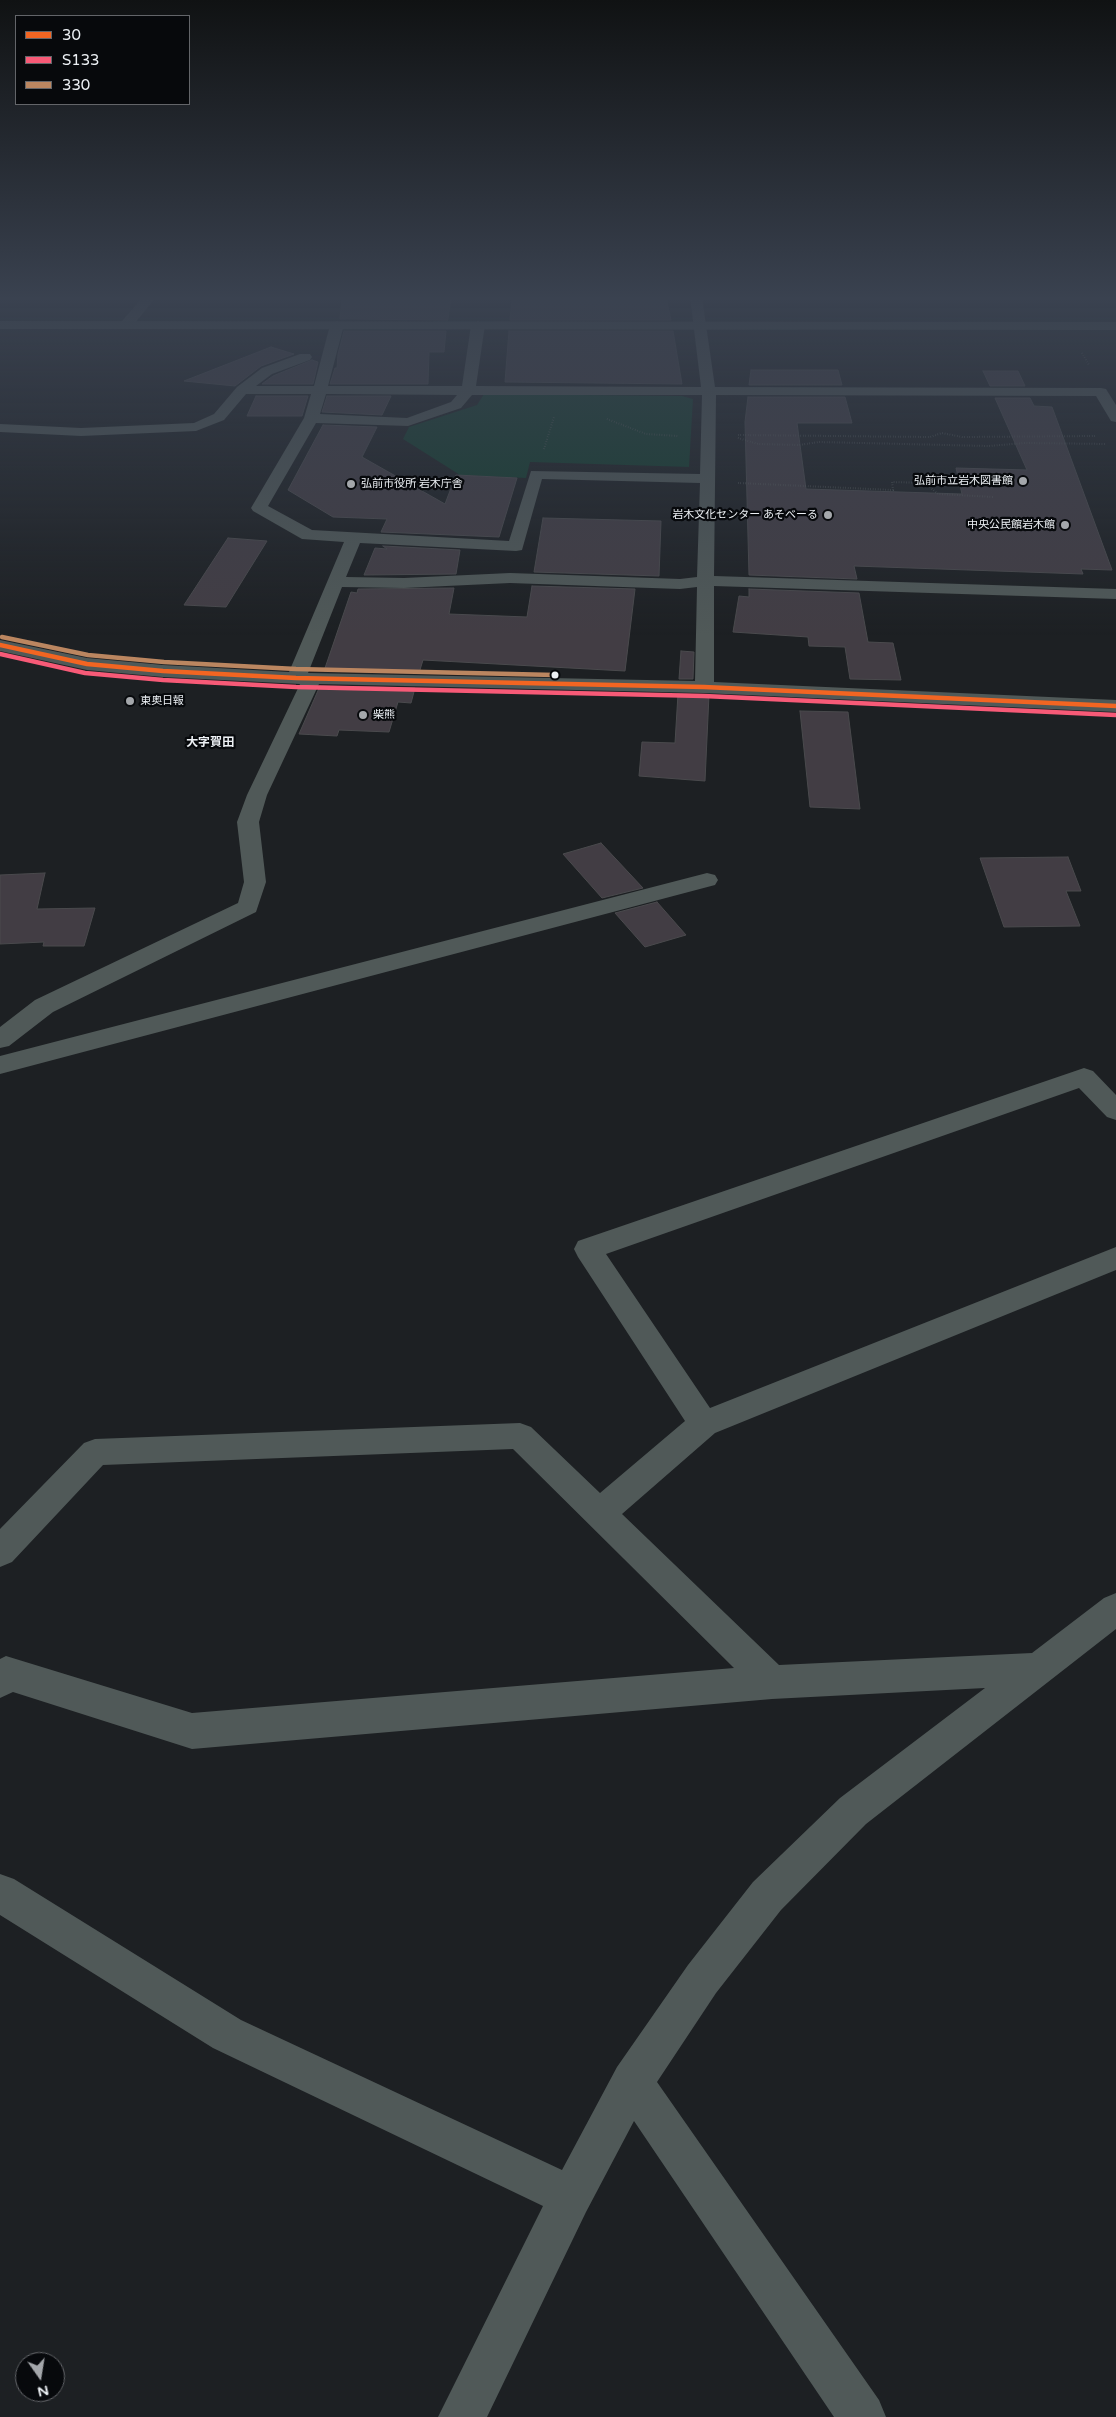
<!DOCTYPE html>
<meta charset="utf-8">
<style>
body{margin:0}
#map{position:relative;width:1116px;height:2417px;overflow:hidden;background:#1d2023;font-family:"Varela Round",sans-serif}
canvas{display:block}
.legend{position:absolute;left:15px;top:15px;width:175px;height:90px;box-sizing:border-box;background:#07090c;border:1px solid #636569;margin:0;padding:6px 9px;list-style:none;font-size:15px;color:#ecf0f4}
.legend li{display:flex;align-items:center;gap:10px;height:25px}
.legend b{width:25px;border:1px solid #636569}
.north{position:absolute;left:15px;top:2352px;width:50px;height:50px;box-sizing:border-box;background:#07090c;border:1px solid #636569;border-radius:50%;rotate:167deg;font-size:14px;font-weight:700;line-height:20px;text-align:center;color:#ecf0f4}
.north::after{content:'';display:block;margin:auto;width:18px;height:22px;background:#a4a7ab;clip-path:polygon(50% 0,100% 100%,50% 72%,0 100%)}
</style>
<div id="map">
<canvas width="1116" height="2417"></canvas>
<ul class="legend">
<li><b style="height:6px;background:#f26522"></b>30</li>
<li><b style="height:6px;background:#f75a77"></b>S133</li>
<li><b style="height:6px;background:#bb8660"></b>330</li>
</ul>
<div class="north">N</div>
</div>
<script>
const ctx = document.querySelector('canvas').getContext('2d');
ctx.lineJoin = 'round';
function paint(path, color) {
  ctx.fillStyle = color;
  ctx.fill(path, 'evenodd');
}
function poly(rows) {
  const path = new Path2D();
  for (const r of rows) {
    path.moveTo(r[0], r[1]);
    for (let i = 2; i < r.length; i += 2) path.lineTo(r[i], r[i + 1]);
  }
  return path;
}
function strokePath(path, color, width, dash) {
  ctx.strokeStyle = color;
  ctx.lineWidth = width;
  ctx.lineCap = dash ? 'butt' : 'round';
  ctx.setLineDash(dash || []);
  ctx.stroke(path);
}
function label(font, color, halo, rows, align = 'center') {
  ctx.font = font + ' "Varela Round","Noto Sans JP",sans-serif';
  ctx.lineWidth = 4.5;
  ctx.setLineDash([]);
  ctx.textBaseline = 'middle';
  ctx.strokeStyle = halo;
  ctx.fillStyle = color;
  for (const [text, x, y, turn = 0] of rows) {
    ctx.save();
    ctx.translate(x, y);
    ctx.rotate((+turn || 0) * Math.PI / 180);
    ctx.textAlign = isNaN(turn) ? turn : align;
    if (halo) ctx.strokeText(text, 0, 0);
    ctx.fillText(text, 0, 0);
    ctx.restore();
  }
}
paint(poly([
 [484,394,682,396,693,399,689,467,530,462,526,478,460,475,403,439,409,427,477,405]
]), '#123d2d');
const building = poly([
 [342,297,451,297,448,320,340,319,342,297],
 [512,297,666,297,671,320,510,320,512,297],
 [344,331,446,331,444,352,429,352,428,384,330,384,335,368,337,368,338,354,344,331],
 [509,331,673,331,682,384,505,382,509,331],
 [271,347,294,354,261,366,235,386,184,381,271,347],
 [312,360,318,362,313,384,262,384,273,376,312,360],
 [751,370,838,370,842,385,749,385,751,370],
 [983,371,1018,371,1025,386,990,386,983,371],
 [256,396,308,396,302,416,247,416,256,396],
 [327,396,391,396,382,415,322,412,327,396],
 [748,397,845,397,852,423,797,423,806,489,962,494,956,468,1027,470,995,398,1030,398,1034,406,1052,407,1112,570,1081,569,1083,574,854,566,857,579,749,575,745,422,748,397],
 [323,425,377,427,362,457,445,504,456,475,517,478,499,537,381,532,387,519,333,517,288,490,323,425],
 [543,518,661,521,659,576,534,572,543,518],
 [228,538,267,541,226,607,184,605,228,538],
 [383,546,460,550,456,574,364,575,375,548,387,549,383,546],
 [532,586,635,589,625,671,423,660,419,673,324,671,351,592,357,593,358,589,454,588,449,614,527,617,532,586],
 [749,589,859,593,868,642,893,643,901,680,850,679,845,647,809,646,808,637,733,632,739,596,749,597,749,589],
 [681,651,694,652,693,679,679,679,681,651],
 [320,686,415,688,411,703,398,702,389,732,339,730,337,736,299,734,320,686],
 [678,694,709,695,705,781,639,776,642,742,675,743,678,694],
 [800,711,848,712,860,809,810,807,800,711],
 [601,843,643,888,602,898,563,854,601,843],
 [1068,857,1081,891,1066,891,1080,926,1004,927,980,858,1068,857],
 [45,873,37,909,95,908,84,946,43,946,44,942,0,944,0,875,45,873],
 [657,902,686,935,645,947,615,913,657,902]
]);
paint(building, '#423d44');
strokePath(building, '#4a4a4d', 1);
strokePath(poly([
 [1082,353,1089,365],
 [607,419,646,434,678,436],
 [738,435,930,437,942,433,962,437,1095,436],
 [738,438,758,444,799,445,819,442,988,446,1025,443,1105,444],
 [544,449,554,417],
 [738,483,893,490,892,482,925,483,938,494,994,497]
]), '#595f5f', 2, [0.5, 2]);
paint(poly([
 [143,297,156,297,131,328,121,328,119,325,121,322,143,297],
 [690,297,702,297,715,387,1101,388,1106,389,1116,405,1116,422,1111,421,1096,396,716,395,714,576,1116,589,1116,599,714,586,714,682,1116,700,1116,712,704,693,319,684,267,795,259,822,266,882,256,912,53,1012,9,1046,0,1048,0,1027,35,1000,238,903,244,882,237,822,247,795,300,684,163,677,87,670,0,651,0,640,87,658,163,665,289,672,344,542,302,539,253,511,251,508,304,418,311,394,246,394,224,420,196,431,81,436,0,432,0,424,81,428,194,423,214,414,237,387,262,368,300,354,310,354,312,357,310,360,272,374,256,386,314,386,330,325,337,321,344,325,328,386,462,386,471,325,478,321,485,325,476,386,701,387,690,297],
 [326,394,457,395,451,402,407,418,320,414,326,394],
 [472,395,702,395,700,474,531,471,509,541,312,530,268,506,316,423,408,426,461,408,472,395],
 [542,479,700,483,697,577,680,579,510,573,404,578,346,577,360,543,516,551,522,550,542,479],
 [510,583,680,589,697,587,695,681,308,673,342,587,404,588,510,583],
 [707,873,715,875,718,880,715,885,0,1074,0,1056,707,873],
 [1084,1068,1093,1071,1116,1095,1116,1120,1107,1117,1079,1088,606,1254,710,1408,1116,1247,1116,1270,715,1433,622,1514,779,1665,1032,1653,1104,1598,1116,1593,1116,1629,866,1824,781,1910,716,1993,657,2082,879,2400,886,2417,834,2417,634,2121,586,2212,487,2417,438,2417,543,2206,213,2048,0,1915,0,1874,14,1879,241,2020,562,2170,617,2067,688,1965,753,1882,840,1798,985,1688,772,1699,192,1749,13,1692,0,1698,0,1659,6,1656,192,1713,734,1668,513,1449,103,1465,12,1562,0,1567,0,1529,84,1443,95,1439,520,1423,531,1427,600,1493,685,1421,578,1257,574,1249,578,1241,1084,1068]
]), '#505958');
paint(poly([
 [0,321,1116,322,1116,330,0,329,0,321]
]), '#4f5b59');
strokePath(poly([
 [0,645,87,664,163,671,296,678,704,687,1116,706]
]), '#f26522', 4.5);
strokePath(poly([
 [0,654,85,673,163,680,296,687,704,696,1116,715]
]), '#f75a77', 4.5);
strokePath(poly([
 [2,637,88,655,164,662,296,669,555,675]
]), '#bb8660', 4.5);
const sky = ctx.createLinearGradient(0, 0, 0, 636);
sky.addColorStop(0, '#101213');
sky.addColorStop(0.47, '#3a4250');
sky.addColorStop(1, '#3a425000');
ctx.fillStyle = sky;
ctx.fillRect(0, 0, 1116, 636);
for (const [x, y, r, color] of [
 [1023,481,5,"#a4a7ab"],
 [351,484,5,"#a4a7ab"],
 [828,515,5,"#a4a7ab"],
 [1065,525,5,"#a4a7ab"],
 [555,675,4.5,"#ecf0f4"],
 [130,701,5,"#a4a7ab"],
 [363,715,5,"#a4a7ab"]
]) {
  const dot = new Path2D();
  dot.arc(x, y, r, 0, 2 * Math.PI);
  ctx.fillStyle = color;
  ctx.fill(dot);
  strokePath(dot, '#07090c', 2);
}
label('11px', '#ecf0f4', '#07090c', [
 ["弘前市立岩木図書館",1013,481],
 ["弘前市役所 岩木庁舎",361,484,"left"],
 ["岩木文化センター あそべーる",818,515],
 ["中央公民館岩木館",1055,525],
 ["東奥日報",140,701,"left"],
 ["柴熊",373,715,"left"]
], 'right');
label('bold 12px', '#ecf0f4', '#07090c', [
 ["大字賀田",210,743]
]);
</script>
